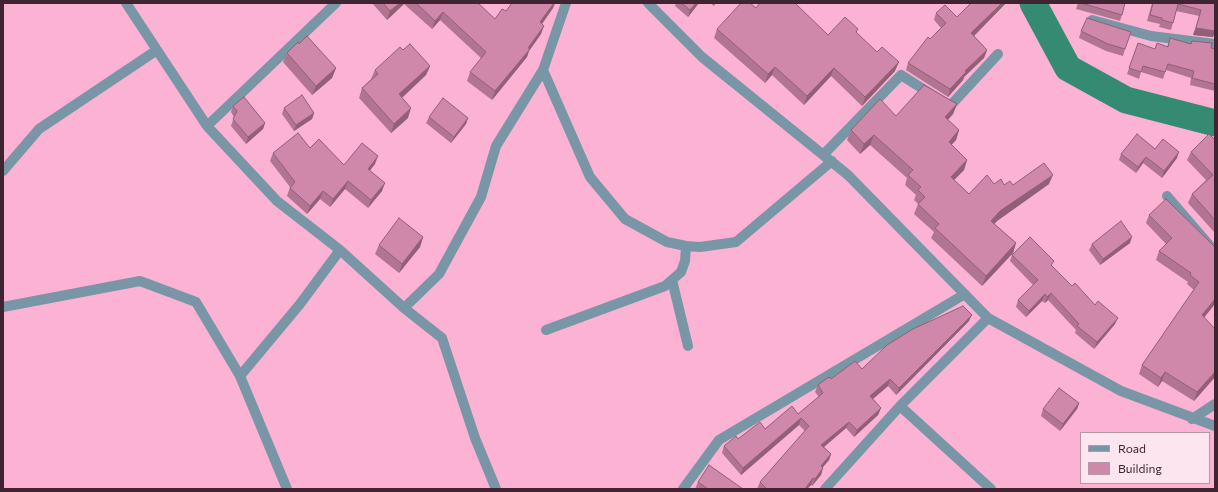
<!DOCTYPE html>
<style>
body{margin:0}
#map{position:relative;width:1218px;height:492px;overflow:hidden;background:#fcb2d3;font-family:Commissioner,sans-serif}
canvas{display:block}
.frame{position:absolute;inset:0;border:4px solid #412432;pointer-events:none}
.legend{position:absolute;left:1080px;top:432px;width:130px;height:52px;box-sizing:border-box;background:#fce5ee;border:1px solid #b198a3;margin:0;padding:5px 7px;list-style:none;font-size:12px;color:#412432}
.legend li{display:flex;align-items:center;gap:8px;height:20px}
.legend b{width:20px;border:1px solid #b198a3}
</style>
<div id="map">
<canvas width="1218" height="492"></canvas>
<div class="frame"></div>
<ul class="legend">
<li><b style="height:5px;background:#7896a6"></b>Road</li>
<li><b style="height:11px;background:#cf88a9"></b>Building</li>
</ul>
</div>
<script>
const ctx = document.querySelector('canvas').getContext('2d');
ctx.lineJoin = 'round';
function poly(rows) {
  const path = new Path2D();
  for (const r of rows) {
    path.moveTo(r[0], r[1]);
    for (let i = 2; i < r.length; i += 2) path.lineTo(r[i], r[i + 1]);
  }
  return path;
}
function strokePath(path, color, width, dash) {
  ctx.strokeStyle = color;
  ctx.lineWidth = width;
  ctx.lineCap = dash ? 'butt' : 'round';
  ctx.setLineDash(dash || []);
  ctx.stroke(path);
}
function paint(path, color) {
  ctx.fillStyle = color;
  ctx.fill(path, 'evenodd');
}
strokePath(poly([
 [1033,3,1068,68,1126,100,1215,123]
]), '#358b72', 27);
strokePath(poly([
 [126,3,207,126,277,201,340,250,404,308,442,338,475,438,496,489],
 [566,3,543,70,590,177,625,219,667,242,686,246,700,247,736,242,832,161],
 [648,3,702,57,848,175,988,318,1121,391,1215,426],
 [1092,20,1151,36,1215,44],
 [207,126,336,3],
 [823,155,901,75,950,106,998,54],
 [3,171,39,129,157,50],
 [1167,196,1215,252],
 [672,280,688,346],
 [3,307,140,281,196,302,240,376,287,489],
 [404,308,439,274,481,197,496,146,543,70],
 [546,330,665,286,681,272,685,261,686,246],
 [240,376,300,304,340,250],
 [900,406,991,489],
 [1192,419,1215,404],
 [683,489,719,440,965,294],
 [825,489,900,406,988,318]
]), '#7896a6', 10);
paint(poly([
 [372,3,444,3,445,4,495,19,506,11,512,3,555,3,553,8,542,24,541,34,529,51,527,57,492,100,467,81,470,72,481,58,440,20,432,29,404,4,387,20],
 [676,3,699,3,688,17,675,6],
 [710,3,716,3,714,6],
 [971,3,1006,3,1005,4,974,36,987,50,984,58,964,77,963,80,948,97,906,70,908,63,930,39,941,28,934,20,936,13,957,17],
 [1078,3,1125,3,1122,15,1120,21,1076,9],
 [1152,3,1215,3,1215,32,1213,37,1193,35,1199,16,1176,11,1171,30,1159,27,1160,24,1147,21],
 [756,8,828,35,857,33,895,71,862,106,831,76,804,105,772,75,765,83,714,38,717,29],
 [1081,31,1125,49,1123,56,1106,51,1079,38],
 [1170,38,1191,44,1215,49,1215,91,1190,85,1191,78,1166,70,1163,79,1141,72,1139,79,1127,74,1138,43,1155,49,1167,47],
 [403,50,430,66,426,75,402,98,408,118,391,133,359,98,362,88,371,79,375,70],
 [287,53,336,68,332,78,312,95,283,62],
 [957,104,953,114,948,120,959,130,956,140,951,145,967,160,964,170,954,180,969,194,994,184,1013,185,1049,184,997,221,994,224,1016,243,1013,253,982,286,931,238,934,232,914,214,918,204,914,200,916,195,905,185,907,178,870,145,860,154,847,140,851,130,896,116],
 [233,106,265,123,263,129,246,144,231,126,234,117,231,112],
 [284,108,314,113,312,119,294,131,282,114],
 [429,117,468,118,466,124,451,143,426,123],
 [1215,140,1215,233,1188,203,1192,194,1206,180,1187,160,1191,152],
 [310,148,344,165,375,164,370,170,382,191,368,208,345,189,330,207,320,199,307,214,287,196,290,187,270,161,273,153],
 [1155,149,1177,158,1162,178,1143,163,1136,173,1119,160,1121,154],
 [1149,215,1215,247,1204,317,1215,377,1194,401,1162,381,1158,387,1139,374,1142,365,1194,290,1187,284,1188,282,1156,260,1159,251,1166,244,1146,223],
 [423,237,420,247,399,273,375,254,379,245],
 [1130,243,1100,265,1089,250,1092,244],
 [1012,255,1052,267,1072,286,1095,305,1115,324,1094,349,1075,333,1076,330,1048,300,1045,303,1042,301,1026,317,1016,307,1018,300,1033,285,1010,261],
 [969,321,896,395,888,386,873,399,881,408,878,415,854,437,846,428,824,447,831,454,829,460,823,467,821,475,812,486,811,485,807,489,757,489,760,482,805,431,799,425,741,475,722,453,724,446,738,439,765,429,798,414,819,397,815,392,818,385,831,379,862,369],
 [1079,403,1077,409,1060,431,1041,416,1043,409],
 [698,482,743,489,695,489]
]), '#b27591');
paint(poly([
 [400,3,405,3,387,20,390,11],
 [554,3,555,3,553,8,537,31,540,22],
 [696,3,699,3,688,17,690,10],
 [1002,3,1006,3,1005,4,969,41,971,33],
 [443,12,440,20,432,29,435,21],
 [544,26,541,34,529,51,527,57,492,100,495,91,528,48],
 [1196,28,1215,31,1215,32,1213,37,1193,35],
 [987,50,984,58,964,77,963,80,948,97,950,89,965,71],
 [899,62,895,71,862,106,865,97],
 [430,66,426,75,395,104,399,94],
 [775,67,772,75,765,83,768,74],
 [336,68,332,78,312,95,316,86],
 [834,68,831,76,804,105,807,96],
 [957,104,953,114,941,127,945,117],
 [411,108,408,118,391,133,394,124],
 [314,113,312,119,294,131,296,125],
 [468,118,466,124,451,143,454,137],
 [265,123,263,129,246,144,248,137],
 [959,130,956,140,945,152,949,142],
 [874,135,870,145,860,154,864,144],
 [1179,152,1177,158,1162,178,1164,171],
 [378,156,375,164,365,177,368,169],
 [1146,157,1143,163,1136,173,1138,167],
 [967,160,964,170,947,187,951,177],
 [1053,175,1049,184,997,221,988,231,991,221,1000,211],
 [348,181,345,189,330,207,333,199],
 [385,183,382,191,368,208,371,200],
 [323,191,320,199,307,214,310,206],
 [423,237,420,247,399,273,402,264],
 [1132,237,1130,243,1100,265,1103,259],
 [1016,243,1013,253,982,286,986,276],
 [1051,293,1048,300,1045,303,1047,297],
 [1045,294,1042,301,1026,317,1029,311],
 [1215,299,1215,304,1199,324,1202,315],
 [972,315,969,321,896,395,899,388],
 [1118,318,1115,324,1094,349,1097,342],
 [1165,372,1162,381,1158,387,1161,378],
 [1215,372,1215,377,1194,401,1197,392],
 [890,379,888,386,868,403,870,396],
 [1079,403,1077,409,1060,431,1063,424],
 [881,408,878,415,854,437,857,430],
 [801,418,799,425,741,475,743,468],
 [849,422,846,428,818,452,821,445],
 [831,454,829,460,818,473,821,466],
 [823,468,821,475,812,486,815,479],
 [813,478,811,485,807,489,805,489]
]), '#915f76');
const building = poly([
 [383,3,400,3,390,11,383,3],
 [416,3,444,3,445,4,445,3,478,3,495,19,502,9,506,11,512,3,554,3,540,22,544,26,528,48,530,49,495,91,470,72,486,52,443,12,435,21,416,3],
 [681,3,696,3,690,10,681,3],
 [741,3,750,3,756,8,760,3,795,3,828,35,845,17,858,29,856,32,877,52,882,47,899,62,865,97,834,68,807,96,775,67,768,74,717,29,741,3],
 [971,3,1002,3,971,33,987,50,965,71,966,72,950,89,908,63,928,37,930,39,946,23,936,13,945,5,957,17,971,3],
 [1081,3,1125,3,1122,15,1081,3],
 [1153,3,1215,3,1215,31,1196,28,1201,10,1178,4,1173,23,1162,20,1162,18,1150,15,1153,3],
 [1087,18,1131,32,1125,49,1108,44,1081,31,1087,18],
 [307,36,336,68,316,86,287,53,298,42,299,44,307,36],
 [1170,38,1191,44,1192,41,1212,43,1211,48,1215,49,1215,84,1192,78,1194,71,1168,64,1165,72,1143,66,1141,72,1129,68,1138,43,1155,49,1157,43,1168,47,1170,38],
 [410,44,430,66,399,94,411,108,394,124,362,88,378,74,375,70,400,47,403,50,410,44],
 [924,85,957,104,945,117,959,130,949,142,967,160,951,177,969,194,987,175,994,184,1001,179,1004,185,1010,181,1013,185,1044,163,1053,175,1000,211,991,221,1016,243,986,276,935,228,939,224,918,204,925,197,918,190,921,187,908,175,913,170,874,135,864,144,851,130,880,99,896,116,924,85],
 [302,95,314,113,296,125,284,108,302,95],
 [244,97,265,123,248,137,233,119,237,111,233,106,244,97],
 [443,98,468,118,454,137,429,117,443,98],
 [298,133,310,148,319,139,344,165,362,143,378,156,368,169,385,183,371,200,348,181,333,199,323,191,310,206,290,188,295,182,273,153,298,133],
 [1137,134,1155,149,1163,139,1179,152,1164,171,1146,157,1138,167,1121,154,1137,134],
 [1209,134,1215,140,1215,220,1192,194,1213,175,1191,152,1209,134],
 [1166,199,1215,247,1215,299,1202,315,1215,329,1215,372,1197,392,1165,372,1161,378,1142,365,1199,282,1190,275,1191,273,1159,251,1172,238,1149,215,1166,199],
 [399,218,423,237,402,264,379,245,399,218],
 [1121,221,1132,237,1103,259,1092,244,1121,221],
 [1030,237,1054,261,1051,265,1072,286,1075,283,1095,305,1098,301,1118,318,1097,342,1077,326,1079,324,1051,293,1047,297,1045,294,1029,311,1018,300,1038,280,1012,255,1030,237],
 [963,306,972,315,899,388,890,379,870,396,881,408,857,430,849,422,821,445,831,454,821,466,823,468,815,479,813,478,805,489,767,489,760,482,809,426,801,418,743,468,724,446,736,436,738,439,760,422,765,429,792,406,798,414,823,393,818,385,826,379,829,377,831,379,855,361,862,369,887,345,913,329,963,306],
 [1059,388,1079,403,1063,424,1043,409,1059,388],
 [709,465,743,489,708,489,698,482,709,465]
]);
paint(building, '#cf88a9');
strokePath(building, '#915f76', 1);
</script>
